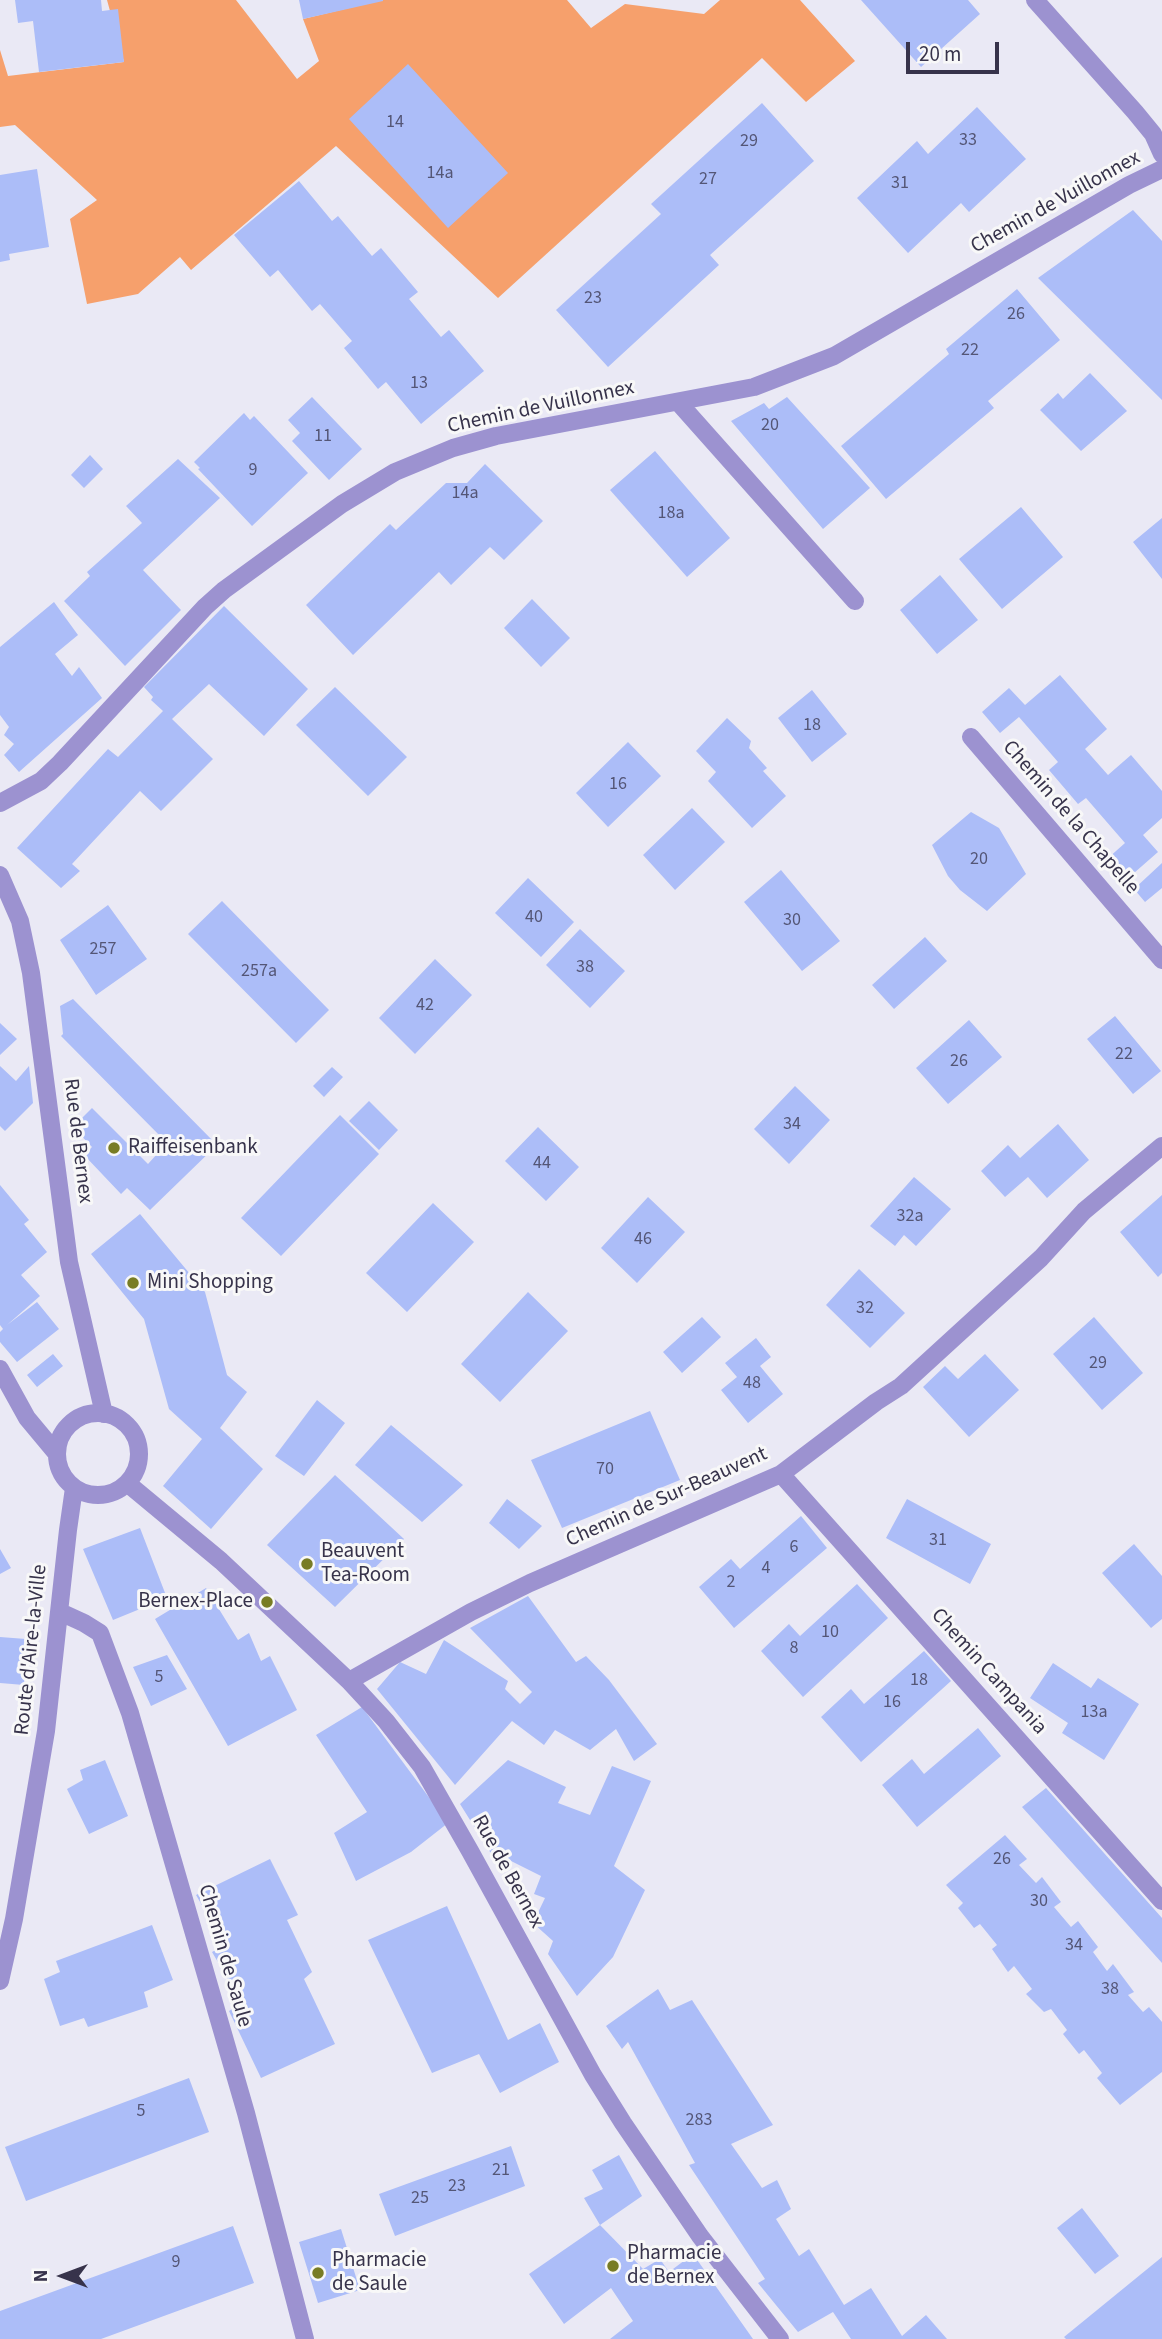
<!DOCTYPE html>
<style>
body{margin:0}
#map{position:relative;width:1162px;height:2339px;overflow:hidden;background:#eae9f5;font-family:"Source Sans 3",sans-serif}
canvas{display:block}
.north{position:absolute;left:28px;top:2241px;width:70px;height:70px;-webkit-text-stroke:5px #f8f8f8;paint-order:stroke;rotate:270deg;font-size:19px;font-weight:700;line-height:28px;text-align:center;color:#37334b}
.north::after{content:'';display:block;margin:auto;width:24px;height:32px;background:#37334b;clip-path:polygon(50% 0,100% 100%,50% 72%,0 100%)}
.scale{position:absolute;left:906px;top:42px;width:93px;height:32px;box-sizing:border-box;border:4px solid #37334b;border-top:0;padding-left:9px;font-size:21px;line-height:24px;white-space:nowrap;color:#37334b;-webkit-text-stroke:5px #f8f8f8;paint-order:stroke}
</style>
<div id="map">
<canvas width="1162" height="2339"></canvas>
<div class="north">N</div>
<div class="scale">20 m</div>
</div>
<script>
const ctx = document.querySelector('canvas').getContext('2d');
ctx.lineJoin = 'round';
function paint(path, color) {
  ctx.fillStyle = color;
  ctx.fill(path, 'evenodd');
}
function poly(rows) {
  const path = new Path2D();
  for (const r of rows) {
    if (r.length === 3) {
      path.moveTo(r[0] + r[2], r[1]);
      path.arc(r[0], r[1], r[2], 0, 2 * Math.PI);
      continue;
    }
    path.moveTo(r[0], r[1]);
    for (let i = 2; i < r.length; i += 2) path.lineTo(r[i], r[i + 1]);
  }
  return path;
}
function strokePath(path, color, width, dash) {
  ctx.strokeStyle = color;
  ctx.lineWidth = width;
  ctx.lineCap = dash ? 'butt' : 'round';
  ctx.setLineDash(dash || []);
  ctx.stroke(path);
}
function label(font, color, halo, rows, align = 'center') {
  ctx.font = font + ' "Source Sans 3",sans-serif';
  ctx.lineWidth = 6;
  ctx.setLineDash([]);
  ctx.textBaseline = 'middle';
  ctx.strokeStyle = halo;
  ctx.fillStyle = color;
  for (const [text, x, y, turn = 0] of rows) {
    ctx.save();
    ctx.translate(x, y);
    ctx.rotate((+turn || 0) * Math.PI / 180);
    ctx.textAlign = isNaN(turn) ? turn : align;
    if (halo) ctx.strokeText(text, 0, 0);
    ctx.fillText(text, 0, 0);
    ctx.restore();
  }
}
paint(poly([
 [107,0,236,0,297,79,319,61,303,19,382,0,567,0,591,28,625,4,704,14,720,0,800,0,855,61,806,102,762,58,498,298,336,146,191,270,180,257,138,294,87,304,70,219,97,200,15,125,0,127,0,50,8,76,124,62]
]), '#f6a06c');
paint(poly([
 [15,0,101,0,102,11,118,9,124,62,39,72,33,21,18,23],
 [299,0,383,0,383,1,303,19],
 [861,0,968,0,980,14,921,67],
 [408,64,508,173,448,228,349,119],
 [762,103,814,161,710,255,719,265,608,367,556,310,661,214,651,204],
 [977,107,1026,159,969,212,961,203,908,253,857,198,917,141,928,154],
 [37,169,49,247,9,254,10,260,0,262,0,175],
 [299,181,332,221,338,216,372,256,381,248,418,292,409,299,441,337,449,330,484,371,421,424,386,382,378,389,344,348,352,341,320,304,312,311,278,270,270,277,234,235],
 [1133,210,1162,241,1162,400,1038,278],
 [1017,289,1060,340,988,401,994,408,886,499,841,446,949,354,946,349],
 [1090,373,1127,411,1081,451,1040,410,1058,393,1063,399],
 [312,397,362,449,329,480,292,441,300,433,288,420],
 [787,397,870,488,823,529,731,421,764,403,769,409],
 [244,413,250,420,254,416,308,473,252,526,198,469,200,468,194,462],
 [655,451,730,538,687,577,610,490],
 [90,455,103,469,84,488,71,475],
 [178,459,220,498,143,570,181,610,125,666,64,601,90,576,87,572,142,523,126,506],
 [485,464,543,521,504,560,490,547,451,585,439,572,353,655,306,605,390,524,396,530,446,483,467,483],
 [1021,507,1063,557,1002,609,959,559],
 [1162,518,1162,579,1133,542],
 [940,575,978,620,937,654,900,610],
 [532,599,570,638,541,667,504,628],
 [54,602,78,635,55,654,72,676,79,667,102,698,19,772,4,755,14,744,4,735,9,727,0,715,0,647],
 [224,606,308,689,264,736,209,684,172,719,213,759,161,811,140,791,72,864,80,871,61,888,17,848,108,749,118,757,163,711,151,700,153,697,144,687],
 [1060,675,1107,729,1085,749,1108,775,1131,755,1162,791,1162,818,1143,835,1158,852,1126,880,1107,859,1125,843,1086,798,1078,804,1049,770,1058,762,1019,717,1000,733,982,712,1009,688,1025,705],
 [335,687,407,757,368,796,296,725],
 [812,690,847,734,812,762,778,718],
 [727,718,751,741,749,748,767,768,763,771,786,796,752,828,708,781,716,772,696,751],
 [628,742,661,776,608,827,576,793],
 [692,808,725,842,675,890,643,855],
 [971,812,999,828,1026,874,987,911,960,890,948,876,932,845],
 [1162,863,1162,888,1145,902,1134,889],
 [781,870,840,941,802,971,744,902],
 [528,878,574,922,541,957,495,913],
 [222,901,329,1010,296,1043,188,934],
 [108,905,147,959,96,995,60,940],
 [580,929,625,971,590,1008,546,965],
 [925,937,947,961,894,1009,872,985],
 [435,959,472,995,415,1054,379,1018],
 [73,999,217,1145,150,1210,127,1188,121,1194,84,1155,92,1147,73,1127,92,1108,148,1164,167,1143,61,1036,63,1034,60,1006],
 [1115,1016,1161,1071,1133,1094,1087,1039],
 [969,1020,1002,1057,948,1104,916,1068],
 [0,1023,17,1039,0,1055],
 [0,1066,16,1081,29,1066,33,1103,5,1131,0,1126],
 [332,1067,343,1077,324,1097,313,1086],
 [795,1086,830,1120,789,1164,754,1129],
 [369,1101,398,1130,379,1150,349,1121],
 [340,1115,379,1154,281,1256,241,1218],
 [1058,1124,1089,1160,1047,1198,1028,1177,1005,1197,981,1171,1008,1145,1020,1158],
 [538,1127,579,1167,546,1201,505,1161],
 [914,1177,951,1209,916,1246,904,1235,895,1246,870,1226],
 [0,1185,29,1220,24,1224,47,1252,21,1275,40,1296,7,1325,37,1302,59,1329,17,1362,0,1342,0,1332,3,1329,0,1325],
 [1162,1195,1162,1273,1158,1277,1120,1232],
 [648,1197,685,1232,637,1283,601,1248],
 [433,1203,474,1242,407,1312,366,1273],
 [140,1214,205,1292,227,1375,247,1392,220,1428,263,1469,211,1529,163,1486,202,1439,169,1409,144,1319,91,1254],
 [859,1269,905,1313,870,1348,826,1305],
 [528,1292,568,1331,500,1402,461,1364],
 [702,1317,721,1337,682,1373,663,1352],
 [1094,1317,1143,1373,1102,1410,1053,1354],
 [756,1338,771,1357,760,1366,783,1394,748,1423,721,1390,737,1377,725,1363],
 [53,1354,63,1366,37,1387,27,1375],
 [985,1354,1019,1390,969,1437,923,1387,945,1366,958,1379],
 [317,1400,345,1423,304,1476,275,1456],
 [650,1411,680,1480,562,1528,531,1460],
 [391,1425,463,1485,422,1522,355,1465],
 [335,1475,404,1539,335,1607,267,1545],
 [507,1499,542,1526,519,1549,489,1523],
 [907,1499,991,1544,970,1584,886,1538],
 [801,1516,827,1548,734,1628,699,1587,731,1559,740,1569],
 [140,1528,167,1598,113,1620,83,1549],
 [1134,1544,1162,1576,1162,1619,1151,1628,1102,1573],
 [0,1549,11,1568,0,1574],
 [857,1584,888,1618,803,1697,761,1651,789,1624,800,1636],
 [206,1588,238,1640,249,1633,261,1661,270,1656,297,1710,228,1746,155,1619],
 [528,1596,576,1662,586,1656,609,1680,657,1744,634,1761,616,1729,590,1750,555,1730,544,1745,512,1721,455,1785,377,1689,400,1662,426,1674,444,1640,508,1681,505,1689,520,1704,532,1692,470,1628],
 [0,1637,26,1639,24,1685,0,1683],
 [924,1651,951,1681,861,1762,821,1717,851,1689,864,1704],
 [167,1655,187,1689,151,1706,133,1667],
 [1053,1663,1091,1688,1098,1678,1139,1704,1104,1760,1062,1733,1068,1723,1030,1698],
 [362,1707,448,1823,411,1852,356,1881,334,1833,367,1812,316,1735],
 [978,1728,1001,1756,917,1827,882,1785,912,1759,924,1774],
 [105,1760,128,1816,89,1834,67,1789,83,1780,80,1770],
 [508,1760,566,1787,558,1803,590,1815,612,1766,651,1781,614,1866,645,1890,613,1957,577,1996,548,1954,553,1941,533,1923,545,1898,534,1894,541,1876,507,1859,502,1871,460,1804],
 [1046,1788,1162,1918,1162,1963,1022,1807],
 [1005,1835,1027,1859,1019,1865,1036,1883,1042,1877,1061,1902,1054,1907,1071,1927,1078,1921,1098,1947,1093,1952,1107,1971,1113,1964,1134,1992,1128,1995,1143,2012,1149,2007,1162,2022,1162,2072,1120,2105,1097,2078,1102,2073,1084,2050,1079,2054,1063,2034,1067,2030,1051,2009,1044,2012,1026,1994,1032,1989,1014,1966,1008,1972,992,1949,997,1945,980,1924,974,1928,958,1908,963,1903,946,1885],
 [270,1859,298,1915,287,1920,312,1972,304,1979,335,2044,261,2078,229,2011,242,2003,212,1952,225,1945,196,1895],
 [447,1906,508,2040,540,2023,559,2062,500,2093,479,2054,432,2073,368,1940],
 [152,1925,173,1980,144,1992,148,2007,88,2027,84,2018,60,2026,44,1979,60,1972,56,1961],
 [658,1989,670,2010,692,2000,773,2125,731,2144,762,2188,777,2180,791,2209,776,2219,799,2256,809,2249,844,2305,871,2288,902,2336,926,2315,947,2339,851,2339,833,2312,798,2332,758,2283,765,2279,689,2165,695,2163,628,2042,622,2049,606,2026],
 [189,2078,209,2132,26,2201,5,2147],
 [511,2146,525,2186,395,2236,379,2194],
 [619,2155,642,2196,600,2225,584,2198,603,2189,592,2170],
 [1082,2208,1119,2256,1095,2274,1057,2228],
 [600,2225,643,2269,660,2259,669,2272,693,2254,753,2339,610,2339,633,2321,611,2288,564,2324,529,2274],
 [233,2226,254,2283,101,2339,0,2339,0,2311],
 [341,2229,360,2290,318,2303,299,2242],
 [1162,2257,1162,2339,1066,2339,1064,2337]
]), '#acbdf8');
strokePath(poly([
 [1035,0,1135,112,1153,134,1162,154],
 [678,402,855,601],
 [971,737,1162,960],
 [0,803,41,781,60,763,205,607,224,590,342,504,395,472,453,448,496,436,754,387,834,356,1129,185,1162,169],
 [0,875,20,921,31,973,69,1262,104,1414],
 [0,1369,27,1418,57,1454],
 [98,1454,41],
 [781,1474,1162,1901],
 [127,1483,221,1561,349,1681,386,1721,422,1767,470,1851,593,2075,623,2123,700,2236,780,2339],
 [60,1612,84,1623,100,1633,130,1713,246,2113,305,2339],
 [349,1681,471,1612,530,1583,781,1474,876,1402,901,1386,1041,1258,1084,1211,1162,1146],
 [0,1981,14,1919,46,1731,68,1530,74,1488]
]), '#9c92d0', 18);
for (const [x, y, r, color] of [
 [114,1148,7,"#787c24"],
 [133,1283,7,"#787c24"],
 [307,1564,7,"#787c24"],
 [267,1602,7,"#787c24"],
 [613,2266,7,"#787c24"],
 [318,2273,7,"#787c24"]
]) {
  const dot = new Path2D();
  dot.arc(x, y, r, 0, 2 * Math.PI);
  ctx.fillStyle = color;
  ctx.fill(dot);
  strokePath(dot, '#f8f8f8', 2.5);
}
label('18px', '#545676', null, [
 ["14",395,123],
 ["33",968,141],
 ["29",749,142],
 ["14a",440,174],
 ["27",708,180],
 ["31",900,184],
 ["23",593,299],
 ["26",1016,315],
 ["22",970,351],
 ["13",419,384],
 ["20",770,426],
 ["11",323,437],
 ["9",253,471],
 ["14a",465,494],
 ["18a",671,514],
 ["18",812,726],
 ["16",618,785],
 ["20",979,860],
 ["40",534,918],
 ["30",792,921],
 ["257",103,950],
 ["38",585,968],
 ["257a",259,972],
 ["42",425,1006],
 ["22",1124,1055],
 ["26",959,1062],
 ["34",792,1125],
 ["44",542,1164],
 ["32a",910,1217],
 ["46",643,1240],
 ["32",865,1309],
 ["29",1098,1364],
 ["48",752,1384],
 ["70",605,1470],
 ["31",938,1541],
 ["6",794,1548],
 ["4",766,1569],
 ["2",731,1583],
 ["10",830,1633],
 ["8",794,1649],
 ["5",159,1678],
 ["18",919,1681],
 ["16",892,1703],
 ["13a",1094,1713],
 ["26",1002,1860],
 ["30",1039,1902],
 ["34",1074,1946],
 ["38",1110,1990],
 ["5",141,2112],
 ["283",699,2121],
 ["21",501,2171],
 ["23",457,2187],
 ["25",420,2199],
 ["9",176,2263]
]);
label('21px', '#37334b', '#f8f8f8', [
 ["Chemin de Vuillonnex",1056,203,-29],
 ["Chemin de Vuillonnex",541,408,-12],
 ["Chemin de la Chapelle",1070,818,49],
 ["Rue de Bernex",77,1141,83],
 ["Chemin de Sur-Beauvent",667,1498,-24],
 ["Route d'Aire-la-Ville",32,1650,-84],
 ["Chemin Campania",988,1672,48],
 ["Rue de Bernex",507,1872,61],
 ["Chemin de Saule",224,1956,74]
]);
label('21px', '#37334b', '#f8f8f8', [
 ["Raiffeisenbank",128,1148],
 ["Mini Shopping",147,1283],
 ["Beauvent",321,1552],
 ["Tea-Room",321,1576],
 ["Bernex-Place",253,1602,"right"],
 ["Pharmacie",627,2254],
 ["de Bernex",627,2278],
 ["Pharmacie",332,2261],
 ["de Saule",332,2285]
], 'left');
</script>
